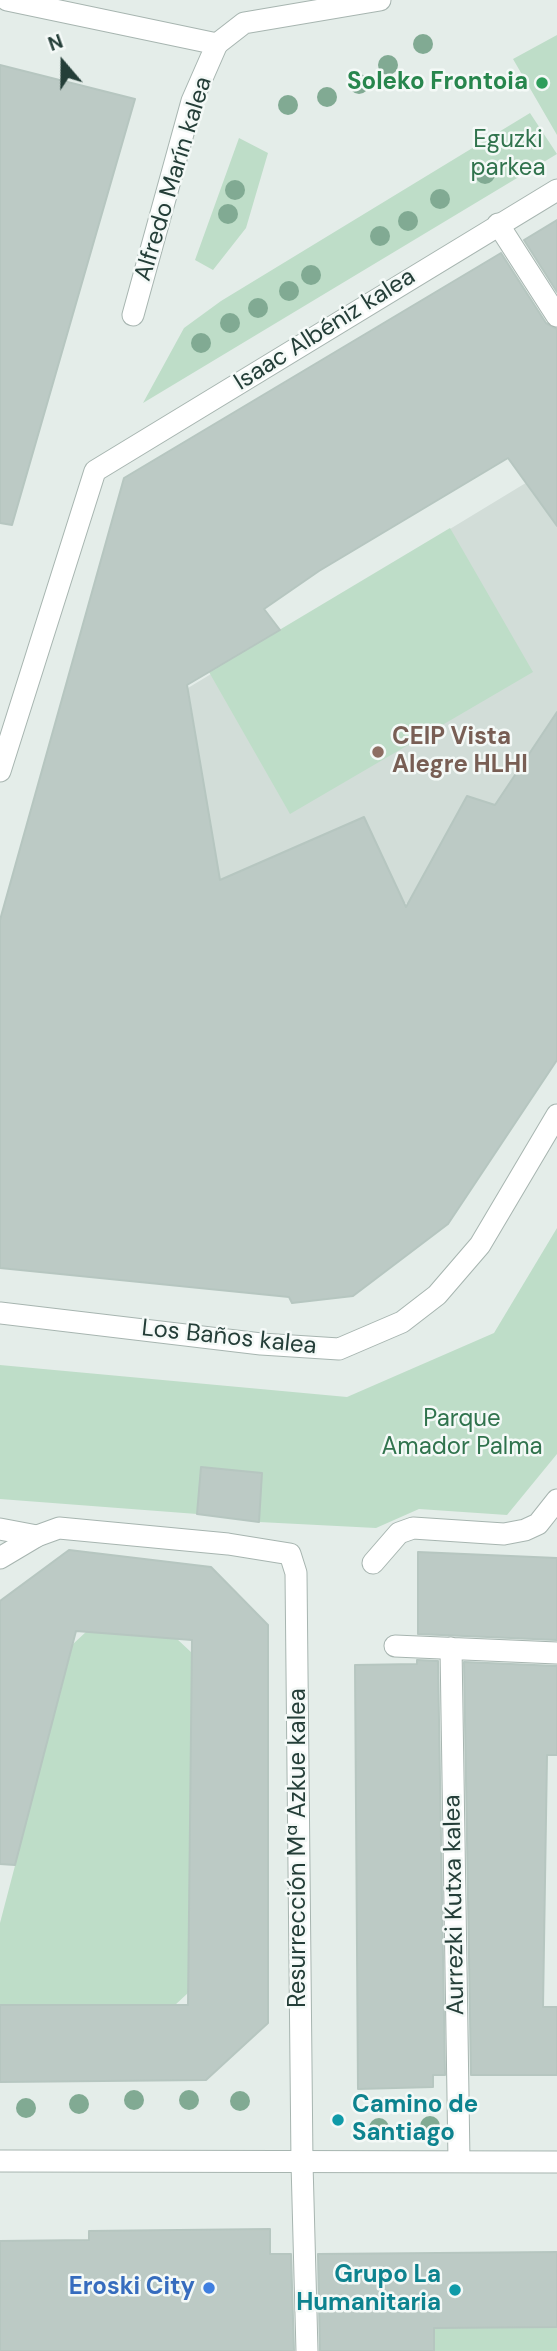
<!DOCTYPE html>
<meta charset="utf-8">
<style>
body{margin:0}
#map{position:relative;width:557px;height:2351px;overflow:hidden;background:#e4ede9;font-family:"DM Sans",sans-serif}
canvas{display:block}
.north{position:absolute;left:28px;top:28px;width:70px;height:70px;-webkit-text-stroke:5px #f4f9f7;paint-order:stroke;rotate:340deg;font-size:19px;font-weight:700;line-height:28px;text-align:center;color:#243e38}
.north::after{content:'';display:block;margin:auto;width:24px;height:32px;background:#243e38;clip-path:polygon(50% 0,100% 100%,50% 72%,0 100%)}
</style>
<div id="map">
<canvas width="557" height="2351"></canvas>
<div class="north">N</div>
</div>
<script>
const ctx = document.querySelector('canvas').getContext('2d');
ctx.lineJoin = 'round';
function paint(path, color) {
  ctx.fillStyle = color;
  ctx.fill(path, 'evenodd');
}
function poly(rows) {
  const path = new Path2D();
  for (const r of rows) {
    path.moveTo(r[0], r[1]);
    for (let i = 2; i < r.length; i += 2) path.lineTo(r[i], r[i + 1]);
  }
  return path;
}
function strokePath(path, color, width, dash) {
  ctx.strokeStyle = color;
  ctx.lineWidth = width;
  ctx.lineCap = dash ? 'butt' : 'round';
  ctx.setLineDash(dash || []);
  ctx.stroke(path);
}
function label(font, color, halo, rows, align = 'center') {
  ctx.font = font + ' "DM Sans",sans-serif';
  ctx.lineWidth = 5;
  ctx.setLineDash([]);
  ctx.textBaseline = 'middle';
  ctx.strokeStyle = halo;
  ctx.fillStyle = color;
  for (const [text, x, y, turn = 0] of rows) {
    ctx.save();
    ctx.translate(x, y);
    ctx.rotate((+turn || 0) * Math.PI / 180);
    ctx.textAlign = isNaN(turn) ? turn : align;
    if (halo) ctx.strokeText(text, 0, 0);
    ctx.fillText(text, 0, 0);
    ctx.restore();
  }
}
paint(poly([
 [557,464,557,967,403,902,364,817,220,880,188,688]
]), '#d2ddd8');
paint(poly([
 [557,35,557,135,513,59],
 [530,113,557,154,143,403,184,328,221,301],
 [239,138,268,153,246,228,213,270,195,260],
 [450,528,533,672,290,814,209,672],
 [557,1228,557,1454,507,1515,419,1509,376,1528,259,1522,261,1473,201,1467,197,1514,0,1499,0,1365,347,1397,494,1333],
 [87,1631,177,1639,192,1653,188,1993,175,2005,0,2005,0,1923,73,1644],
 [557,2327,557,2351,434,2351,353,2328]
]), '#beddc8');
const building = poly([
 [0,65,135,99,12,525,0,523,0,65],
 [557,220,557,292,524,240,557,220],
 [501,253,546,323,557,329,557,526,508,458,319,571,264,609,280,630,187,685,220,880,364,817,406,907,467,796,495,805,557,712,557,1060,448,1224,353,1296,292,1303,289,1297,0,1268,0,920,124,478,501,253],
 [201,1467,262,1473,259,1522,197,1514,201,1467],
 [69,1550,211,1567,268,1625,268,2023,206,2080,0,2082,0,2005,188,2005,192,1640,76,1631,15,1865,0,1864,0,1601,69,1550],
 [418,1552,557,1558,557,1640,418,1634,418,1552],
 [417,1660,438,1661,445,2075,433,2075,433,2087,358,2089,355,1665,417,1664,417,1660],
 [464,1662,557,1666,557,1755,547,1755,543,2007,557,2007,557,2075,471,2075,464,1662],
 [270,2229,270,2254,291,2254,294,2351,0,2351,0,2241,89,2240,89,2231,270,2229],
 [557,2252,557,2327,434,2328,434,2351,320,2351,318,2254,557,2252]
]);
paint(building, '#bccac5');
strokePath(building, '#b6c6c0', 2);
const pedestrian = poly([
 [217,44,244,23,380,0],
 [498,224,557,316],
 [0,1529,37,1536],
 [395,1646,557,1653],
 [451,1648,459,2161]
]);
const minor = poly([
 [7,0,217,44,192,101,133,315],
 [0,771,95,471,557,190],
 [0,1313,261,1344,339,1349,402,1322,437,1295,480,1245,557,1115],
 [0,1558,37,1536,59,1528,228,1544,290,1554,296,1573,302,2163,307,2351],
 [373,1563,399,1533,413,1528,504,1534,525,1530,538,1524,557,1500]
]);
const tertiary = poly([
 [0,2161,557,2162]
]);
strokePath(pedestrian, '#a7b5b0', 23);
strokePath(minor, '#a7b5b0', 23);
strokePath(tertiary, '#a7b5b0', 23);
strokePath(pedestrian, '#fff', 21);
strokePath(minor, '#fff', 21);
strokePath(tertiary, '#fff', 21);
ctx.fillStyle = '#81aa93';
for (const [x, y] of [
 [423,44],
 [388,65],
 [359,84],
 [327,97],
 [288,105],
 [485,174],
 [235,190],
 [440,199],
 [228,214],
 [408,221],
 [380,236],
 [311,275],
 [289,291],
 [258,308],
 [230,323],
 [201,343],
 [134,2100],
 [189,2100],
 [240,2101],
 [79,2104],
 [26,2108],
 [430,2126],
 [379,2128]
]) {
  ctx.beginPath();
  ctx.arc(x, y, 10, 0, 2 * Math.PI);
  ctx.fill();
}
for (const [x, y, r, color] of [
 [542,83,7,"#2e9e5b"],
 [378,752,7,"#8d6e63"],
 [338,2120,7,"#0f9aa8"],
 [209,2288,7,"#3f7fe0"],
 [455,2290,7,"#0f9aa8"]
]) {
  const dot = new Path2D();
  dot.arc(x, y, r, 0, 2 * Math.PI);
  ctx.fillStyle = color;
  ctx.fill(dot);
  strokePath(dot, '#f4f9f7', 2.5);
}
label('bold 24px', '#27864d', '#f4f9f7', [
 ["Soleko Frontoia",528,83]
], 'right');
label('24px', '#30734d', '#f4f9f7', [
 ["Eguzki",508,141],
 ["parkea",508,169],
 ["Parque",462,1420],
 ["Amador Palma",462,1448]
]);
label('24px', '#243e38', '#f4f9f7', [
 ["Alfredo Marín kalea",174,179,-73],
 ["Isaac Albéniz kalea",325,330,-32],
 ["Los Baños kalea",229,1338,6],
 ["Resurrección Mª Azkue kalea",299,1848,-90],
 ["Aurrezki Kutxa kalea",455,1905,-91]
]);
label('bold 24px', '#785e54', '#f4f9f7', [
 ["CEIP Vista",392,738],
 ["Alegre HLHI",392,766]
], 'left');
label('bold 24px', '#0d838f', '#f4f9f7', [
 ["Camino de",352,2106],
 ["Santiago",352,2134],
 ["Grupo La",441,2276,"right"],
 ["Humanitaria",441,2304,"right"]
], 'left');
label('bold 24px', '#366cbe', '#f4f9f7', [
 ["Eroski City",195,2288]
], 'right');
</script>
